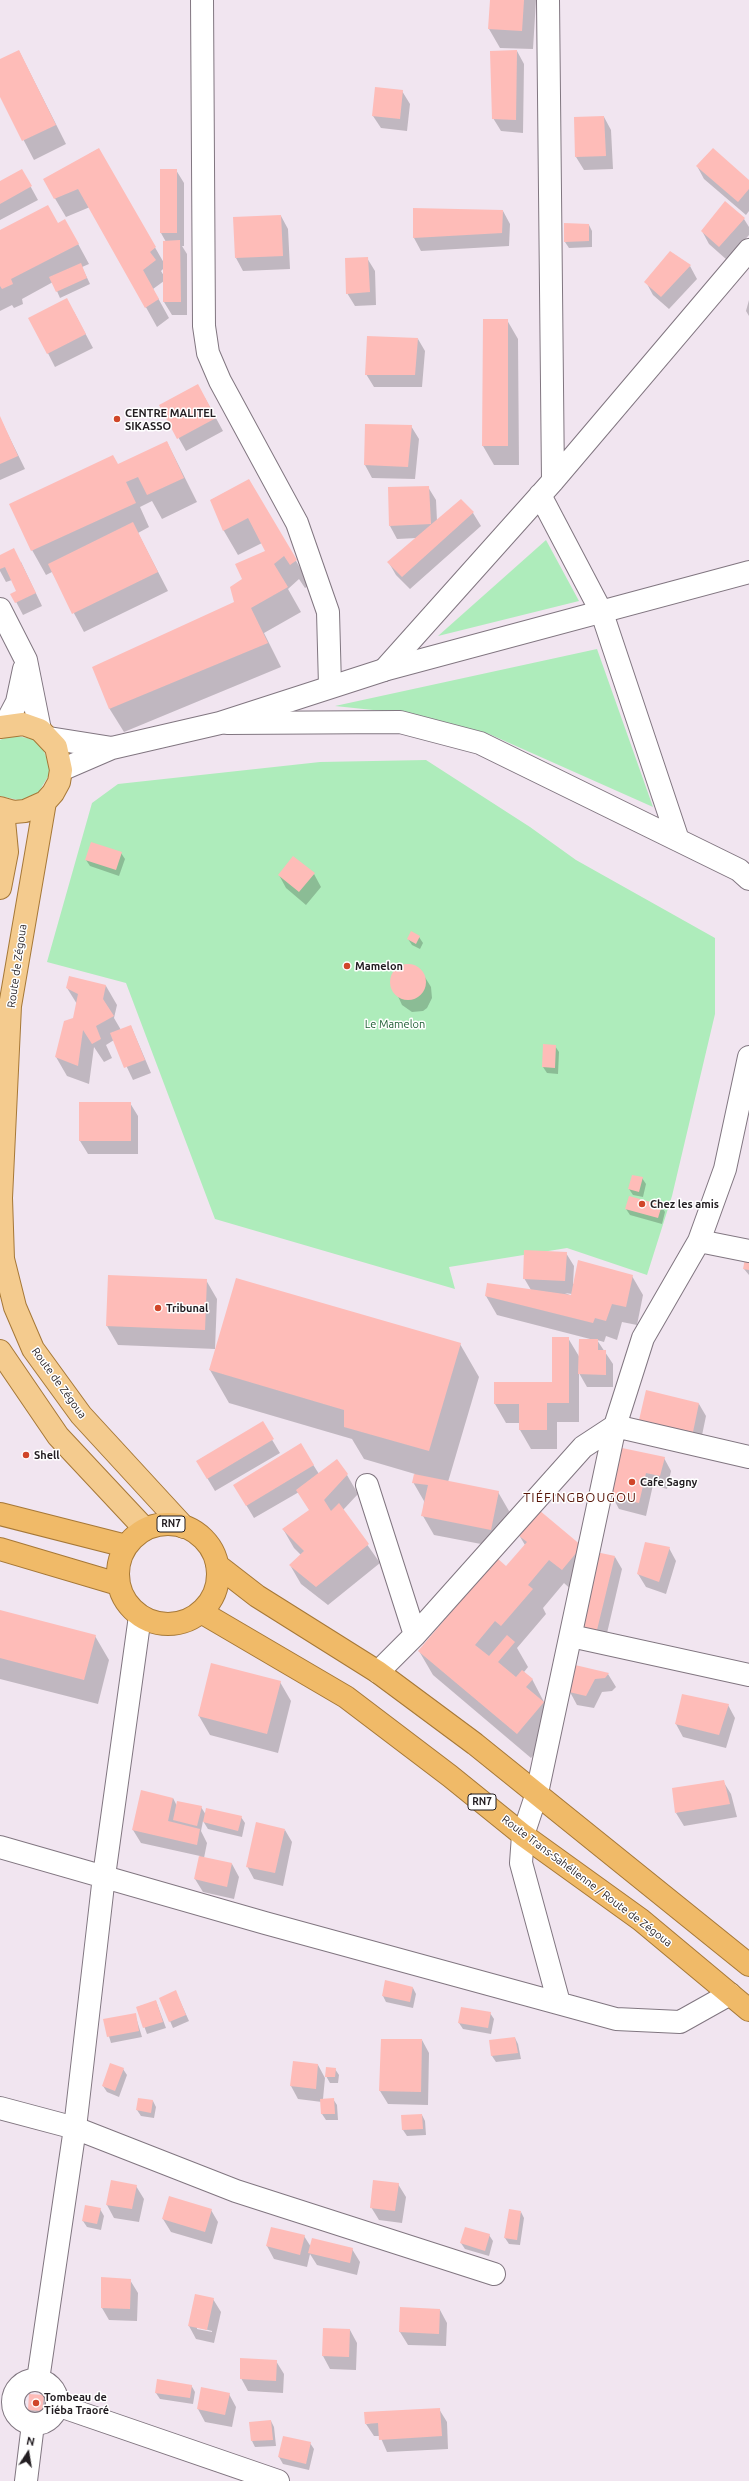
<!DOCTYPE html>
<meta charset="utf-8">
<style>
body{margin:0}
#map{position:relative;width:749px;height:2481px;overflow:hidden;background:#f1e5f0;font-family:Ubuntu,sans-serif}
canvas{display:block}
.north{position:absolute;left:8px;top:2433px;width:40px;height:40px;-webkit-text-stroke:3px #fff;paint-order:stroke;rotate:12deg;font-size:11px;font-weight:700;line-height:16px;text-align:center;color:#231e22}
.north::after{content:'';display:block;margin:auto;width:14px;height:18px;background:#231e22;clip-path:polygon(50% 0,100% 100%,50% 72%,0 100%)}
</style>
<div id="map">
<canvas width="749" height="2481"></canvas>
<div class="north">N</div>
</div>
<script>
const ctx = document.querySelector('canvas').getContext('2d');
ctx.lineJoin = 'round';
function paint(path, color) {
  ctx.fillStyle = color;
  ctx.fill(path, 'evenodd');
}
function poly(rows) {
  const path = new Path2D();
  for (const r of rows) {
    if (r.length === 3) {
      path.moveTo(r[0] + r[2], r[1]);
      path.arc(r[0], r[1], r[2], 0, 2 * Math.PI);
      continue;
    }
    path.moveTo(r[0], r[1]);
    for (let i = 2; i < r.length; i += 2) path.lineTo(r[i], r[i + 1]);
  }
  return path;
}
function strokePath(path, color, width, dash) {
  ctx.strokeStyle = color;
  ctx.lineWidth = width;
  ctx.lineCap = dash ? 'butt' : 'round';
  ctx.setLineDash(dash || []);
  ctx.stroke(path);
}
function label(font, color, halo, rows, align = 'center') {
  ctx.font = font + ' Ubuntu,sans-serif';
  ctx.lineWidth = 3;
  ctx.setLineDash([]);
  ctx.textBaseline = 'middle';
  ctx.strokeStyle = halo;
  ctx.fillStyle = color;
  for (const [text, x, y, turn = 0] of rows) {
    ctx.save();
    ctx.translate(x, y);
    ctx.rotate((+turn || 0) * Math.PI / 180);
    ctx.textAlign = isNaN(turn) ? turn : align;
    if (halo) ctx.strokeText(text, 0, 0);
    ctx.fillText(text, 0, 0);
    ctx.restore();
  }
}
paint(poly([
 [546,540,579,601,438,636],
 [597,649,653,807,489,734,411,714,335,706],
 [12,735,32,739,41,745,50,765,49,775,38,793,29,798,18,800,0,796,0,740],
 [426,760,530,827,576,860,715,938,715,1014,672,1196,647,1275,567,1248,449,1267,455,1289,215,1219,126,983,47,962,92,803,118,784,320,762]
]), '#aeecbb');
paint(poly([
 [491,0,536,0,533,49,500,48,489,29],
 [19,51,66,144,34,160,0,95,0,60],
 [517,51,524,64,523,133,501,131,493,118],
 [402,91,410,104,407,131,381,128,373,116],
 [604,117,611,130,613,169,584,170,576,157],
 [98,149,164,263,166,242,161,233,161,170,176,170,184,183,184,246,182,246,187,254,187,315,172,315,164,302,164,281,153,289,169,318,157,327,90,207,66,217,44,180],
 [164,268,164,276,161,271],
 [697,166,749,181,749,211,746,215,704,179],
 [22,171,38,200,0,220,0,183],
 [725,203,744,219,749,227,749,235,727,260,709,244,702,231],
 [414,209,503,211,510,224,509,246,421,251,414,238],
 [281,216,288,229,290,269,243,271,236,258],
 [58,224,76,240,89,264,82,267,90,284,60,298,53,282,22,299,23,304,14,308,12,305,0,311,0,231],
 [589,225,592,231,592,247,569,248,565,242],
 [367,258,375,271,376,305,355,306,347,293],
 [690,266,697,279,669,309,653,295,646,282],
 [749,300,749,316,746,311],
 [74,312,93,348,55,367,30,318],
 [507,320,518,339,519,465,494,465,483,446],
 [418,339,425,351,422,387,374,387,366,374],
 [205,398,223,431,186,451,160,405],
 [0,418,25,469,0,480],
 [411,426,419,439,415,479,372,478,365,465],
 [167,442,197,502,162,519,152,501,140,507,149,527,138,533,168,591,84,632,52,572,46,575,32,550,118,465],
 [249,480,310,585,305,588,299,579,288,589,301,612,264,633,281,667,124,732,109,708,235,602,267,551,262,543,238,555,224,531,211,500],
 [428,487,436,500,437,521,461,500,473,513,481,526,410,589,396,575,389,563,417,538,397,539,390,526],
 [0,556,21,562,42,606,23,615,12,594,18,591,12,580,6,582,0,571],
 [121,853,125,859,119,876,90,866,86,860],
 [314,874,321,887,306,905,286,888,279,875],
 [419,937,423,943,420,949,412,945,408,939],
 [410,965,423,974,431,987,432,998,427,1008,423,1011,412,1012,402,1005,391,981,392,976,399,967],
 [106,986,117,1005,114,1018,121,1030,131,1026,151,1073,133,1080,114,1040,106,1045,112,1058,104,1062,94,1047,89,1084,67,1076,56,1057,74,1018,77,1004,67,988],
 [555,1046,559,1052,558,1074,547,1073,543,1067],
 [130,1103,138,1116,138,1154,88,1154,80,1141],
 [642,1178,646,1184,643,1197,633,1195,629,1189],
 [661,1206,665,1212,662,1224,630,1215,626,1209],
 [566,1253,574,1266,573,1284,632,1276,643,1295,637,1325,622,1322,617,1340,606,1336,604,1342,597,1340,613,1364,613,1387,587,1387,579,1373,579,1422,557,1422,557,1449,531,1449,520,1430,520,1423,506,1423,495,1404,553,1383,568,1338,580,1358,594,1340,497,1315,486,1296,531,1290,524,1278],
 [565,1293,572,1294,572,1296],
 [749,1255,749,1275,744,1269],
 [206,1280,217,1299,215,1349,460,1344,479,1377,448,1482,498,1492,509,1511,502,1548,434,1535,423,1516,424,1501,413,1482,415,1474,364,1459,352,1439,229,1403,210,1370,216,1349,118,1345,107,1326],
 [699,1404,706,1416,700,1445,647,1432,640,1420],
 [262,1423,280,1453,215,1491,197,1461],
 [300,1444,319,1474,347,1475,358,1494,343,1510,380,1563,328,1605,301,1584,290,1565,301,1555,294,1548,283,1529,310,1511,299,1492,254,1518,242,1498],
 [664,1458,671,1471,667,1489,653,1485,646,1516,619,1509,612,1496],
 [540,1512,594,1569,615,1557,622,1569,604,1646,576,1594,564,1583,543,1608,546,1614,517,1648,528,1667,524,1672,532,1679,557,1727,531,1758,433,1675,419,1651,507,1568,525,1545,519,1535],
 [669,1548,676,1561,666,1594,646,1587,638,1574],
 [0,1611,95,1636,109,1660,98,1704,0,1679],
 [576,1667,608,1674,616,1687,612,1691,602,1692,594,1708,577,1705,570,1692],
 [280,1682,291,1701,278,1753,210,1735,199,1716],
 [728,1705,735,1718,726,1748,683,1737,676,1724],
 [723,1781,731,1794,737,1817,684,1826,676,1813],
 [173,1798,177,1806,201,1807,206,1815,241,1817,245,1823,242,1837,208,1829,203,1821,201,1831,207,1843,204,1858,232,1864,239,1877,234,1899,203,1892,195,1879,200,1856,141,1843,133,1830],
 [285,1830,292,1842,283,1886,254,1879,247,1866],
 [413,1988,416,1994,413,2008,386,2002,383,1996],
 [176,1992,189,2021,173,2028,170,2021],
 [156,2001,166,2028,147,2034,137,2007],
 [490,2013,494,2019,491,2034,463,2029,459,2023],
 [135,2014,142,2037,111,2043,104,2020],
 [515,2038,518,2044,521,2059,496,2062,492,2056,490,2041],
 [422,2040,429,2053,428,2105,388,2104,380,2091],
 [294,2062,318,2065,325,2078,323,2099,333,2099,337,2105,338,2120,326,2120,322,2114,322,2102,298,2099,291,2086],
 [123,2069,127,2075,119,2097,107,2092,103,2086],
 [335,2069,339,2075,338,2083,330,2083,326,2076],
 [139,2099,153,2101,156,2107,154,2118,141,2116,137,2110],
 [422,2115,425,2121,426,2135,407,2136,403,2130,402,2116],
 [398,2184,406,2197,402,2223,379,2220,371,2207],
 [136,2186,144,2199,139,2222,114,2218,107,2205],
 [100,2209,104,2216,101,2230,87,2227,83,2221],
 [211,2210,218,2222,212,2244,171,2232,163,2219],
 [521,2212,524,2218,520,2245,509,2244,505,2238],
 [272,2228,304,2236,311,2247,352,2249,360,2262,357,2275,317,2265,310,2254,307,2267,274,2259,267,2246],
 [489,2235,493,2241,489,2256,465,2249,461,2243],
 [130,2280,138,2293,137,2321,109,2320,102,2308],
 [213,2299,221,2312,214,2343,196,2339,189,2326],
 [197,2327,212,2331,212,2332,197,2329],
 [440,2310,447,2323,446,2346,408,2345,400,2332],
 [324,2329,350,2330,357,2343,356,2370,330,2369,323,2356],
 [276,2361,284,2374,283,2393,248,2391,241,2378],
 [191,2385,195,2392,193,2404,160,2399,156,2393],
 [229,2394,236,2407,232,2427,205,2422,198,2409],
 [43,2396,47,2403,46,2417,32,2416,29,2410],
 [439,2409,447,2422,448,2449,387,2452,380,2436,374,2436,366,2424],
 [271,2421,274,2427,276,2446,255,2447,252,2441],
 [310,2443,314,2449,309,2470,283,2464,279,2457]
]), '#0003');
paint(poly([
 [490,0,524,0,522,31,488,29],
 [19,50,56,125,22,141,0,97,0,59],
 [517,50,516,120,492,119,490,51],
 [375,87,403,90,400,119,372,116],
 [604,116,606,156,575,157,574,117],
 [99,148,156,247,150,252,156,260,143,270,159,299,145,308,78,189,54,199,43,179],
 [713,148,749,180,749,189,738,202,696,166],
 [22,169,32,186,0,204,0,181],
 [160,169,177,169,177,233,160,233],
 [725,201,745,218,719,247,701,231],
 [48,205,58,223,65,219,79,244,11,279,13,284,2,289,0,286,0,230],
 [413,208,503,210,502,233,413,238],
 [281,215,283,256,235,258,233,217],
 [564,223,589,224,589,241,564,242],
 [180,240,181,302,163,302,163,241],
 [670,251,691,265,661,297,644,282],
 [368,257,370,292,346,294,345,258],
 [81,263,87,278,56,292,49,277],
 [67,298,86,334,47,354,28,318],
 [483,319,508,319,508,446,482,446],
 [367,336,418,338,415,375,365,375],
 [198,384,216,418,177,439,159,405],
 [0,416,18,456,0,464],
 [365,424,412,425,408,467,364,465],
 [167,441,184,478,147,495,138,477,126,482,136,503,31,551,9,504,113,455,118,464],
 [249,479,297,560,290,565,284,556,274,564,288,587,251,608,268,643,109,709,92,667,234,602,230,587,242,579,235,564,265,551,248,518,223,531,210,500],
 [429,486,431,524,389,526,388,487],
 [461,499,474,512,402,577,387,562],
 [133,522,158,572,72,614,48,564],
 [14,548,36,593,15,603,10,594,16,591,5,567,0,569,0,555],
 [91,842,122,852,116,870,85,860],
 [293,856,315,873,299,892,278,875],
 [411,931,420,936,416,944,407,939],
 [408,982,18],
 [69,976,106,985,103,999,114,1016,96,1026,101,1039,92,1044,83,1030,78,1066,55,1057,64,1021,73,1018,78,994,66,988],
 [131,1025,145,1060,124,1068,110,1033],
 [543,1044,556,1045,555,1068,542,1067],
 [79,1102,131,1102,131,1141,79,1141],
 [632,1175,643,1177,639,1192,628,1189],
 [629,1196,662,1205,658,1218,625,1209],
 [524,1250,567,1252,565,1281,523,1279],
 [746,1253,749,1254,749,1270,743,1269],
 [578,1260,633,1275,626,1307,612,1304,606,1321,595,1318,593,1323,485,1296,487,1283,571,1295],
 [108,1275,207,1279,205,1330,106,1326],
 [236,1278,461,1343,429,1451,344,1427,344,1410,209,1370],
 [552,1337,569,1337,569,1403,547,1403,547,1430,519,1430,519,1404,494,1404,494,1382,552,1382],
 [579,1339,598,1339,598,1350,606,1350,606,1375,578,1374],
 [646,1390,699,1403,693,1432,639,1420],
 [263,1421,274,1439,207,1479,196,1461],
 [301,1443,314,1465,246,1506,233,1485],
 [622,1448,665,1457,660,1476,646,1473,639,1503,611,1497],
 [337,1459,348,1474,324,1500,331,1511,339,1503,369,1544,316,1587,289,1565,304,1551,282,1529,309,1510,296,1490],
 [414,1474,499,1491,491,1530,421,1516,428,1485,412,1483],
 [539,1510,582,1546,562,1570,549,1560,528,1585,533,1589,501,1626,495,1621,475,1645,489,1656,507,1635,515,1642,498,1662,516,1677,522,1670,533,1679,526,1687,544,1702,517,1734,418,1651,497,1558,506,1566,527,1542,518,1535],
 [645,1542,670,1547,659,1582,637,1574],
 [596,1552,615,1556,596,1634,582,1629],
 [0,1610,96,1635,84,1680,0,1658],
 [211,1663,281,1681,267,1734,198,1716],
 [575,1665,609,1673,605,1678,595,1679,586,1696,569,1692],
 [682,1694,729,1704,719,1735,675,1724],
 [724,1780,730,1804,675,1813,672,1788],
 [141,1790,173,1798,168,1821,200,1829,197,1845,132,1830],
 [177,1801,202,1806,197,1826,173,1820],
 [206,1808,242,1816,238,1831,203,1822],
 [256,1822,285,1829,275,1873,246,1867],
 [199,1856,232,1863,227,1887,194,1879],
 [385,1980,413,1987,410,2002,382,1996],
 [176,1990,186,2015,169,2022,159,1998],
 [156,2000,163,2022,143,2028,136,2007],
 [461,2007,491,2012,488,2028,458,2023],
 [136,2013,139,2031,107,2037,103,2019],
 [515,2037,518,2053,491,2056,489,2040],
 [381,2039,422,2039,421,2092,379,2091],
 [293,2061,318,2064,316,2089,290,2086],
 [110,2063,124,2068,115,2091,102,2086],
 [326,2067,336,2068,335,2077,325,2077],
 [138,2098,153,2100,151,2113,136,2110],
 [334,2098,335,2114,321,2114,320,2099],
 [422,2114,423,2129,402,2130,401,2115],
 [111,2180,137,2185,132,2209,106,2205],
 [373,2180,399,2183,395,2211,370,2208],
 [169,2196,212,2209,205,2232,162,2219],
 [85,2205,101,2208,97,2224,82,2221],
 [509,2209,521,2211,517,2240,504,2238],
 [271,2227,305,2235,300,2255,266,2246],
 [465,2227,490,2234,485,2251,460,2243],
 [312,2238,353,2248,350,2263,308,2253],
 [101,2277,131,2279,130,2309,101,2308],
 [195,2294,214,2298,207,2330,188,2326],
 [400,2307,440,2309,439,2334,399,2332],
 [323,2328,350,2329,349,2357,322,2356],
 [240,2358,277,2360,276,2381,240,2379],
 [157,2379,192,2385,190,2398,155,2393],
 [201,2387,230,2393,225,2415,197,2409],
 [29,2394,44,2395,42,2411,28,2410],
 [440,2408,442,2436,379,2440,378,2423,365,2424,364,2412],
 [271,2420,273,2440,251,2441,249,2422],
 [283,2436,311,2442,306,2464,278,2457]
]), '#febcb8');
const minor = poly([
 [202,0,204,326,208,353,220,381,297,523,328,612,330,686],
 [548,0,553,481],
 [540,495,602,613,678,840],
 [384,670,553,481,749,250],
 [227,723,400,722,480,743,739,870,749,879],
 [699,1241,749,1251],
 [367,1485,415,1635],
 [571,1636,749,1675],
 [378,1672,415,1635,583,1447,615,1426,749,1457],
 [0,1847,265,1923,616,2019,680,2022,730,1994],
 [559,2003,521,1863,523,1835,537,1793,615,1426,643,1338,699,1241,725,1169,749,1057],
 [0,2108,75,2128,236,2191,494,2274],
 [35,2402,22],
 [38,2380,75,2128,104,1876,140,1616],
 [57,2405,278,2481],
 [26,2481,33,2424]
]);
const tertiary = poly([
 [49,738,112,748],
 [61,770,112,748,220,723,384,670,749,572]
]);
const secondary = poly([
 [0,609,26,660,40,730],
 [5,725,17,702,24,669]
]);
const primary = poly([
 [0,727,23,724,40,730,56,747,61,770,59,782,53,793,45,802,25,811,14,812,0,808],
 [45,802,10,1006,1,1198,3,1259,15,1307,33,1349,81,1415,184,1527],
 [0,888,7,852,3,810],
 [0,1351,58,1436,145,1529]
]);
const trunk = poly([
 [0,1514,126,1546],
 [168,1574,50],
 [0,1549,118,1584],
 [217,1565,257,1596,378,1672,475,1744,749,1965],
 [201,1612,346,1697,450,1776,523,1835,641,1920,749,2010]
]);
strokePath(minor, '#817680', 24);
strokePath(tertiary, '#817680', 24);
strokePath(secondary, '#817680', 24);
strokePath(primary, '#a67837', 24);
strokePath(trunk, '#a67837', 24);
strokePath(minor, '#fff', 22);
strokePath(tertiary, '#fff', 22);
strokePath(secondary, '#fff', 22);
strokePath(primary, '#f4cb8e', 22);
strokePath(trunk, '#f0ba68', 22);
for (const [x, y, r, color] of [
 [117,419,4,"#d04629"],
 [347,966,4,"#d04629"],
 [642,1204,4,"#d04629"],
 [158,1308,4,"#d04629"],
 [26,1455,4,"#d04629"],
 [632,1482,4,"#d04629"],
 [36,2403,4,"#d04629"]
]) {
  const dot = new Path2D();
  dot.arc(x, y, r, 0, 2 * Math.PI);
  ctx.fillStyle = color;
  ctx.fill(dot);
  strokePath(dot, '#fff', 1.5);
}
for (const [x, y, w] of [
 [171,1524,28],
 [482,1802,28]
]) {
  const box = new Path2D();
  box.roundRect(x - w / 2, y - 8, w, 16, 3);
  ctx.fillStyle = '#fff';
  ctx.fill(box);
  strokePath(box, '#231e22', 1);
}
label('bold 10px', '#231e22', null, [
 ["RN7",171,1524],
 ["RN7",482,1802]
]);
label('bold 11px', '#231e22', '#fff', [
 ["CENTRE MALITEL",125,413],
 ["SIKASSO",125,426],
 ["Mamelon",355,966],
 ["Chez les amis",650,1204],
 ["Tribunal",166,1308],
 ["Shell",34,1455],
 ["Cafe Sagny",640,1482],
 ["Tombeau de",44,2397],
 ["Tiéba Traoré",44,2410]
], 'left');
label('11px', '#231e22', '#fff', [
 ["Route de Zégoua",17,966,-82],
 ["Route de Zégoua",59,1383,54],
 ["Route Trans-Sahélienne / Route de Zégoua",587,1881,37]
]);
label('11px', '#1d5d32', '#fff', [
 ["Le Mamelon",395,1024]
]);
ctx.letterSpacing = '1px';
label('13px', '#571507', '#fff', [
 ["TIÉFINGBOUGOU",580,1498]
]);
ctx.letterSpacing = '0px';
</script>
